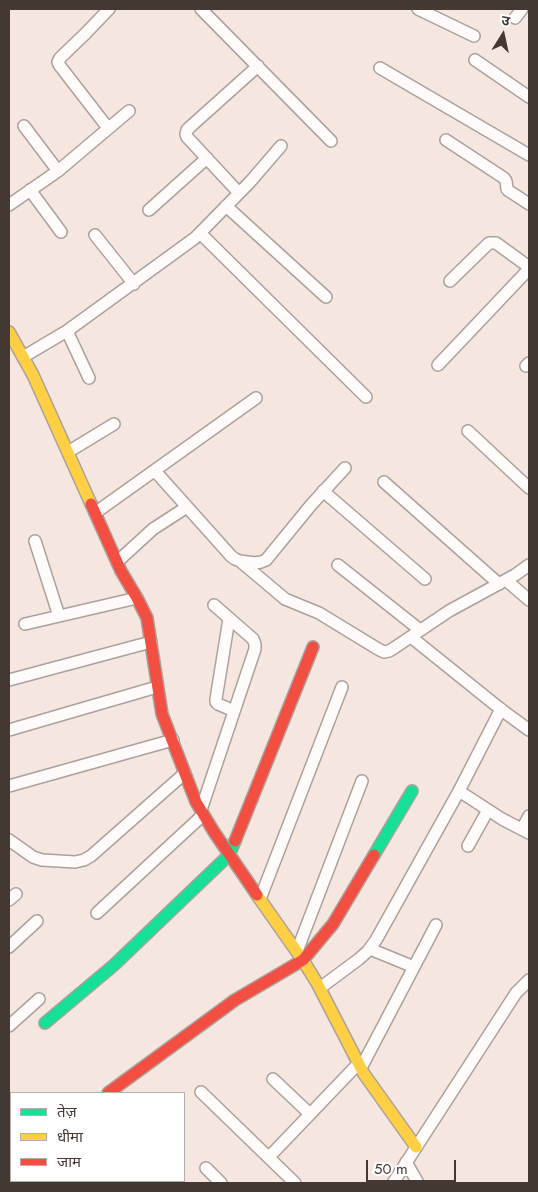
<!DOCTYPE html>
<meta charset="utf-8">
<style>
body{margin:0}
#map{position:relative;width:538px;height:1192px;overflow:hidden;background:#f5e7df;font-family:Jost,"Noto Sans Devanagari",sans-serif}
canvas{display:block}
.frame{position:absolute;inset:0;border:10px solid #443832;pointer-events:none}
.legend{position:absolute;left:10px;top:1092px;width:175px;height:90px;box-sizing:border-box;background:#fff;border:1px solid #b4afad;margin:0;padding:6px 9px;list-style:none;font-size:15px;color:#443832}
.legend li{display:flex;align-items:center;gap:10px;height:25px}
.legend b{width:25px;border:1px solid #b4afad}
.north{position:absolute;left:478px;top:10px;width:50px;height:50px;-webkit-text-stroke:4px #fff;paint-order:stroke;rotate:10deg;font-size:14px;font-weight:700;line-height:20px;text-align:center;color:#443832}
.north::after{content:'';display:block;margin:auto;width:18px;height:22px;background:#443832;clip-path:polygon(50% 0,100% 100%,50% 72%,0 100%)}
.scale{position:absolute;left:366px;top:1160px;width:90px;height:22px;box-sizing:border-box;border:2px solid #443832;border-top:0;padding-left:6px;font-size:15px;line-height:18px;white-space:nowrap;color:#443832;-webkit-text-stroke:4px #fff;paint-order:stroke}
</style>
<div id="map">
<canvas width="538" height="1192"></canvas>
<div class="frame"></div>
<ul class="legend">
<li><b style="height:6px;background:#16e098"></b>तेज़</li>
<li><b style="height:6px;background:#ffcf43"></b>धीमा</li>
<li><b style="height:6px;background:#f24e42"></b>जाम</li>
</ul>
<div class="north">उ</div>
<div class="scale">50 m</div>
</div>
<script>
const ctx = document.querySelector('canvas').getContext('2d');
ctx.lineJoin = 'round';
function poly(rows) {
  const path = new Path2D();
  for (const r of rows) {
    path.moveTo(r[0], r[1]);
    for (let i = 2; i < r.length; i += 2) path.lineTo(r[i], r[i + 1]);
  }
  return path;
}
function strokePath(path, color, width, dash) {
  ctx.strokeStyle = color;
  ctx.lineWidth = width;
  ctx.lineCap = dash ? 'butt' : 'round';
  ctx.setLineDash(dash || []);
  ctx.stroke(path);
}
const street = poly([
 [201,9,331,141],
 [418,9,474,36],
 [515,18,522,9],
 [475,60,529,97],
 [380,68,529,155],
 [24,126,58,171],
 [108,128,60,66,58,62,60,58,85,34,109,9],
 [446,140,504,178,506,181,507,189,509,191,529,204],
 [30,190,61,232],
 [239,193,187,137,186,134,187,130,190,127,258,66],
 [9,205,58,171,129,111],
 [226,206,326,297],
 [149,210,207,158],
 [200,233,366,397],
 [95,235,134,284],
 [450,281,489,243,496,243,529,267],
 [67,331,89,378],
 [23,357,67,331,195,238,250,182,281,146],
 [438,365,529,269],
 [526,366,529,363],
 [468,431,529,488],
 [68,452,114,424],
 [155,471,231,556,235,559,240,561,255,563,261,562,266,560,311,505,345,468],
 [384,482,499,584],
 [323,491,425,579],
 [95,513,256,398],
 [35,541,59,616],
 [240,561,285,599,319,613,378,649,384,652,389,651,394,648,449,611,515,575,529,565],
 [117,562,153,529,187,507],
 [338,565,420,630],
 [506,580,529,600],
 [229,619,216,699,216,702,218,704,234,711],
 [25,624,137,598],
 [411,637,503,711,529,730],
 [9,680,151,642],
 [9,730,157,687],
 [9,786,173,740],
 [459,791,502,819,529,833],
 [201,810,255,649,255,644,253,639,214,605],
 [522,829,529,816],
 [9,840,33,857,42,860,75,862,84,860,91,856,185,773],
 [468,846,488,810],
 [260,899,342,687],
 [9,900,16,894],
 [97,913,203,815],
 [9,947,37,921],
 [370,949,414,967],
 [297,951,362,781],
 [320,988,359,959,368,951,376,940,459,791,501,709],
 [9,1026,39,999],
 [361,1068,436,925],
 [273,1079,310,1114],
 [201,1092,295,1183],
 [269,1157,358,1064],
 [406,1162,418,1183],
 [206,1168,221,1183],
 [176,1181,178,1183],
 [47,1183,49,1181],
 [121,1183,124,1181],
 [393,1183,516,993,529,980]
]);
const fast = poly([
 [374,855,412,791],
 [45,1023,114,965,229,855,235,841]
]);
const slow = poly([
 [9,332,33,375,91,504],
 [257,895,304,962,317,983,364,1074,416,1147]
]);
const jam = poly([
 [91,504,121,571,137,598,147,618,162,714,196,802,214,832,257,895],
 [235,841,313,647],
 [108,1093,235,1000,303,960,333,924,374,855]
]);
strokePath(street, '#aca19a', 14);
strokePath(fast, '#aca19a', 14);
strokePath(slow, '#aca19a', 14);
strokePath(jam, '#aca19a', 14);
strokePath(street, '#fefbfa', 11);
strokePath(fast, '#16e098', 11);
strokePath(slow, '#ffcf43', 11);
strokePath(jam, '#f24e42', 11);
</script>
